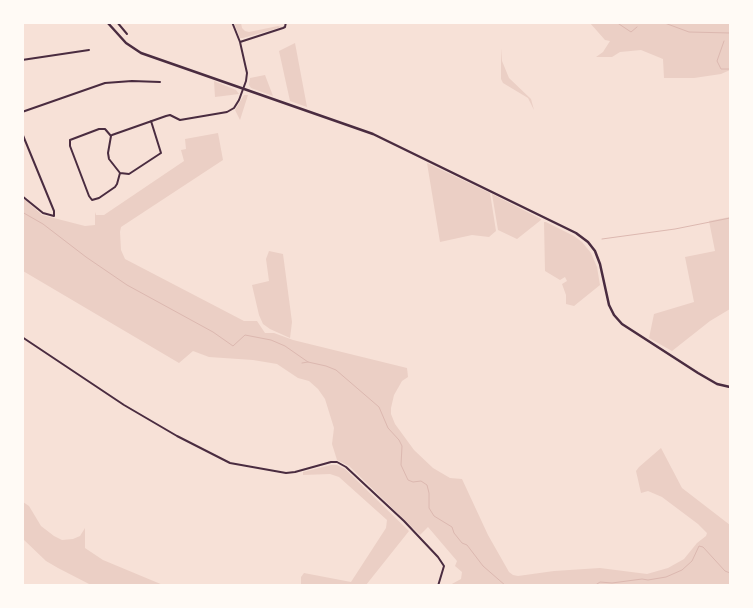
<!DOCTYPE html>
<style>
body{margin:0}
#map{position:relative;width:753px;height:608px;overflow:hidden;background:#f7e1d7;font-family:"Fira Sans Condensed",sans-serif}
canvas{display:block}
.frame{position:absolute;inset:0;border:24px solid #fffaf5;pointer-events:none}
</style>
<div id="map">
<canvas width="753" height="608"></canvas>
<div class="frame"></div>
</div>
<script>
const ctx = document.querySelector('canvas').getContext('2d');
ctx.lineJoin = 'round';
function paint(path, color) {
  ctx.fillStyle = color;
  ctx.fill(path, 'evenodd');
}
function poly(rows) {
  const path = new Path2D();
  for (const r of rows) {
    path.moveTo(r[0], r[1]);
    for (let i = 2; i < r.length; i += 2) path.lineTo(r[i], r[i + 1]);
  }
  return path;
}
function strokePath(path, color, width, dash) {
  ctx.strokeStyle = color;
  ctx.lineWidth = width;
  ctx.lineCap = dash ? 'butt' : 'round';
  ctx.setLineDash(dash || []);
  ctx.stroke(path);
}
paint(poly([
 [234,23,241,23,242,28,245,31,249,32,278,26,282,27,243,38,240,38],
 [590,23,730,23,730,70,721,74,694,78,664,78,663,59,641,50,620,52,612,57,596,57,603,52,610,41,605,40],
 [295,43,307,107,290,101,279,51],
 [501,48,502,61,509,78,531,99,534,110,528,98,503,83,501,79],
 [265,75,273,96,251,88,249,85,250,78],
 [214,81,236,90,239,94,215,97],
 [244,95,248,95,240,120,235,110],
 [218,133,223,160,121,227,120,232,121,250,125,259,244,321,257,321,265,333,274,333,293,340,407,368,408,377,402,381,394,395,391,408,391,414,395,424,414,450,433,468,450,478,462,479,488,535,509,572,513,575,518,576,554,571,600,568,647,574,668,568,684,559,697,543,706,536,707,533,698,524,662,497,648,491,641,493,636,471,639,467,661,448,682,488,730,525,730,585,450,585,461,579,462,572,455,566,457,561,428,527,420,535,349,466,337,460,332,444,334,428,325,399,318,389,309,381,298,378,277,364,253,360,209,357,193,351,179,363,23,271,23,198,42,215,85,226,95,225,95,212,96,215,104,215,184,161,181,150,186,149,185,139],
 [427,163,490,193,496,231,489,237,472,235,440,242],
 [492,194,541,219,541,220,517,239,498,230],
 [730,217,730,309,710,321,672,351,649,338,654,314,694,302,685,257,715,251,709,221],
 [544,222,546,222,574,236,582,242,591,253,597,267,600,285,574,306,566,304,566,295,562,284,567,281,565,277,560,280,545,271],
 [269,251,283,254,292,322,290,338,270,329,263,324,259,315,252,285,269,281,266,259],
 [331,465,337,465,345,469,409,531,366,585,301,585,301,577,304,573,351,582,386,528,387,520,339,477,330,474,303,475,303,472],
 [23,502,29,506,41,526,54,536,62,540,73,539,80,536,85,528,85,548,103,560,163,585,91,585,58,568,46,561,23,539]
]), '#ebcfc5');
strokePath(poly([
 [616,22,631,32,637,27],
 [662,22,689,32,730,33],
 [640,23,640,22],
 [724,41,717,61,721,69,730,69],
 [22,212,43,224,86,257,127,285,213,332,233,346,245,335,271,340,285,346,308,362,326,366,336,370,379,407,388,428,399,440,402,446,401,465,408,480,413,482,421,481,427,485,429,493,429,508,434,516,452,527,454,533,462,543,467,545,483,566,506,586],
 [602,239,675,229,730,218],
 [302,363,308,362],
 [594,586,600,582,612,583,642,579,648,580,666,577,682,570,692,561,699,546,703,547,725,571,730,573]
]), '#dcb8b0', 1);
strokePath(poly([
 [117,22,127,34],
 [240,42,283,28,285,27,286,22],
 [22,60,89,50],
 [22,112,105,83,132,81,160,82],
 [22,133,54,211,54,216,43,213,22,196],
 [112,135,166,116,170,115,180,120,227,112,234,108,239,100,246,81,247,73,240,42,232,22],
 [120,173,117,184,115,187,99,198,92,200,89,196,70,146,70,140,99,129,105,129,111,136,108,153,109,159,120,173,129,174,161,153,151,121],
 [22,337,124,405,177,436,230,463,286,473,295,472,331,462,337,462,346,467,404,521,438,557,444,566,438,586]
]), '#4a2c40', 2);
strokePath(poly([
 [107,22,126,43,141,53,373,134,576,233,588,242,595,251,600,264,609,305,614,315,622,324,698,373,717,384,730,387]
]), '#4a2c40', 2.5);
</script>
